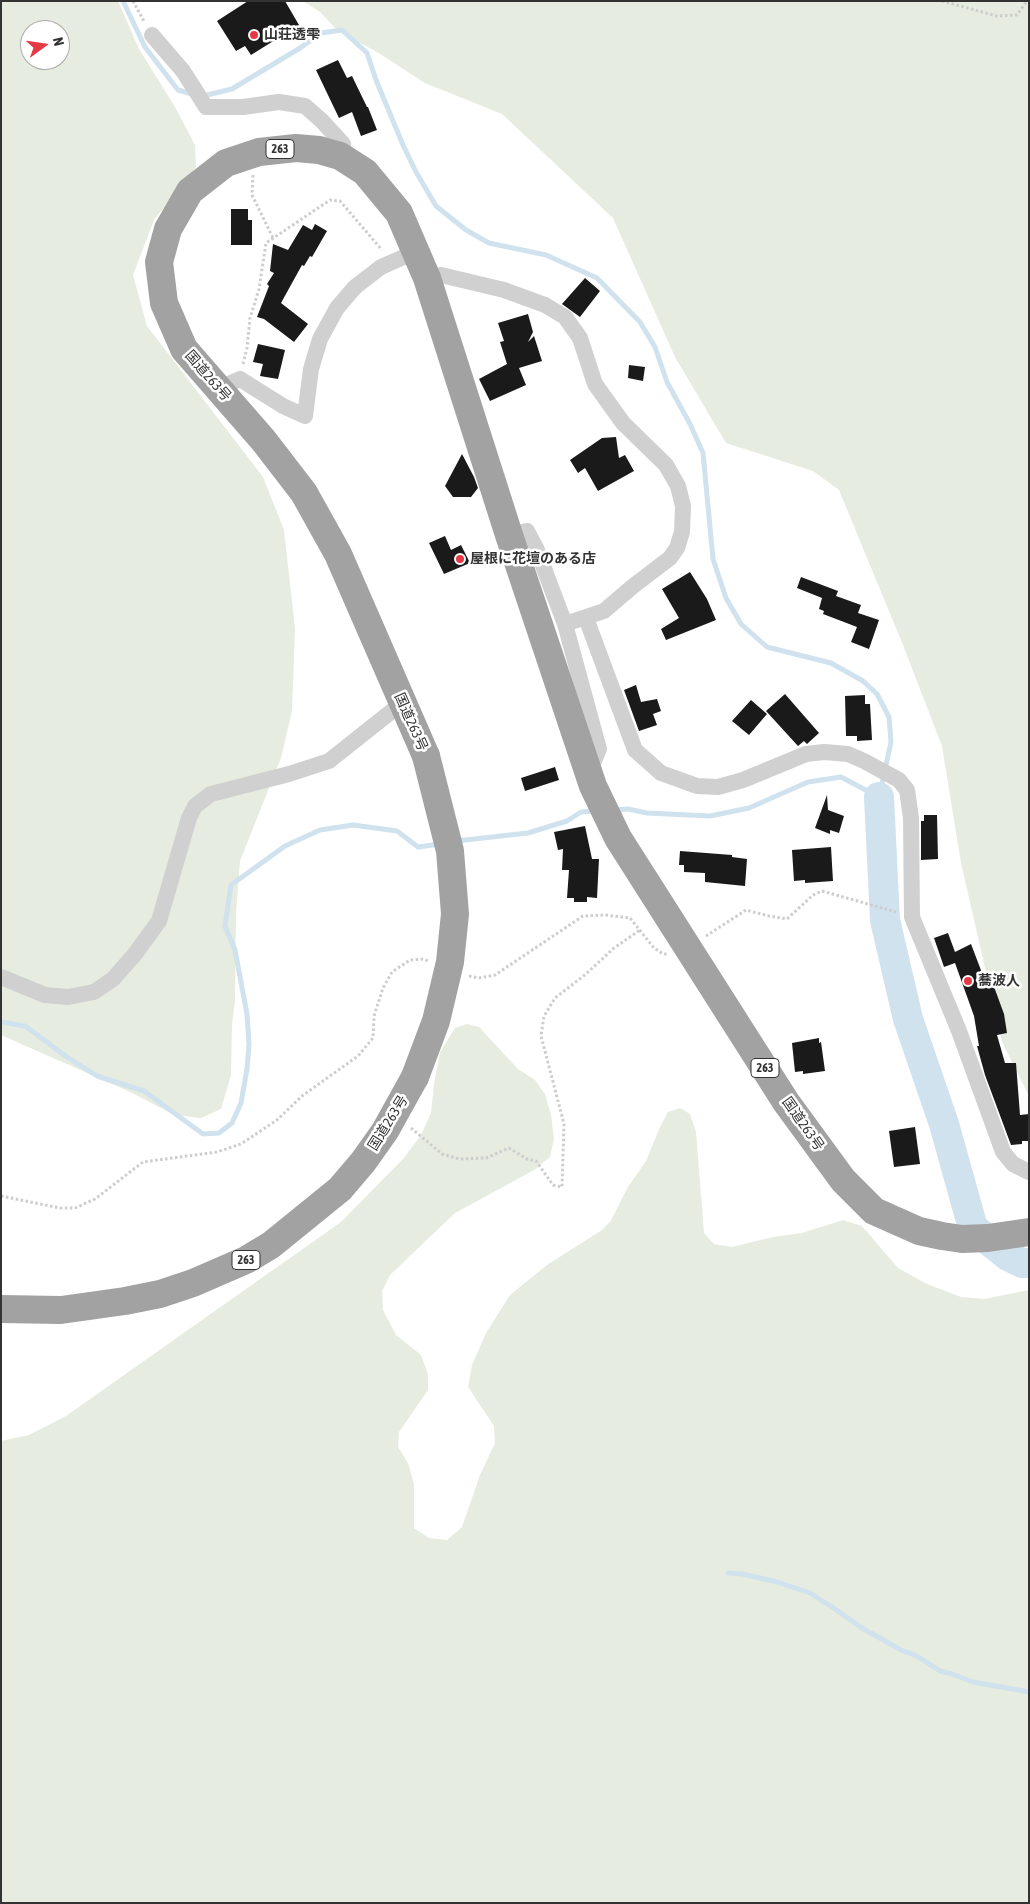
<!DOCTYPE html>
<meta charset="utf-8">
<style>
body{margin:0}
#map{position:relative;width:1030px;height:1904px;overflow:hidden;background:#fff;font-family:"Asap Condensed",sans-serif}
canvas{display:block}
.frame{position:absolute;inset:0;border:2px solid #333;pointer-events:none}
.north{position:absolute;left:20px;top:20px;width:50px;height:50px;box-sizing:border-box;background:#fff;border:1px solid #adadad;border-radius:50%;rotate:76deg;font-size:14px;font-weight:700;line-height:20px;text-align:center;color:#333}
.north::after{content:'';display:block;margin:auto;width:18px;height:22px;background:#e63946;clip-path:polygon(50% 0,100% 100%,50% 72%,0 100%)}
</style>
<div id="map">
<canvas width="1030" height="1904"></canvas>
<div class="frame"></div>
<div class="north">N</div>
</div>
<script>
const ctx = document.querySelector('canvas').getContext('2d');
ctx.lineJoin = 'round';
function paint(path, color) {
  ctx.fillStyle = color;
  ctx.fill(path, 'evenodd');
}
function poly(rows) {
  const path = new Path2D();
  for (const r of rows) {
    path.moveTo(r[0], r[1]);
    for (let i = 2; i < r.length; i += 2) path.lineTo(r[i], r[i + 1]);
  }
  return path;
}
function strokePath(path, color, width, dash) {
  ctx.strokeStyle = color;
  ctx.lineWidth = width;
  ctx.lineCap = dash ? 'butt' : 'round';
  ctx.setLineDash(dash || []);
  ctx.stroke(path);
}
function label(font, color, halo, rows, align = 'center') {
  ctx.font = font + ' "Asap Condensed","Noto Sans JP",sans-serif';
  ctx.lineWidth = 5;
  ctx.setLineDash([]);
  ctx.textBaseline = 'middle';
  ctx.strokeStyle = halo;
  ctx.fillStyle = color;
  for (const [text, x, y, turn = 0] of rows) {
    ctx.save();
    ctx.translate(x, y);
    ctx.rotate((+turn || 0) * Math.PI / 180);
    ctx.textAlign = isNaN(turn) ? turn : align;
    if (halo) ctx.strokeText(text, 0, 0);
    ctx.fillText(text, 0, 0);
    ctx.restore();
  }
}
paint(poly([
 [1,1,118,1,139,49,175,107,195,145,196,167,154,220,133,275,147,326,263,477,284,530,295,628,292,711,281,758,240,861,236,913,235,1001,232,1024,231,1075,221,1109,201,1118,175,1115,128,1091,1,1035],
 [30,30,60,30,60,60,30,60],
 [303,1,1029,1,1029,1096,1002,1042,961,863,942,746,903,645,839,490,813,471,726,443,675,357,613,218,502,114,425,83,377,52,338,31,320,12],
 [467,1024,479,1027,518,1069,535,1080,545,1094,551,1115,554,1139,550,1157,534,1170,455,1213,390,1275,382,1291,383,1310,396,1335,421,1355,428,1374,428,1390,399,1432,398,1447,408,1463,414,1484,414,1528,429,1538,447,1540,462,1527,480,1475,495,1443,494,1426,468,1387,472,1365,486,1333,510,1295,547,1265,602,1230,610,1222,628,1187,646,1161,660,1127,668,1112,680,1108,690,1114,696,1132,704,1233,714,1244,732,1247,773,1237,802,1233,843,1220,862,1226,898,1268,927,1284,961,1297,984,1299,1029,1290,1029,1903,1,1903,1,1441,29,1435,66,1416,341,1222,404,1158,421,1135,431,1113,434,1084,440,1052,455,1028]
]), '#e6ecdf');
strokePath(poly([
 [123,1,145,47,178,90,192,94],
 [203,96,232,89,300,48,321,33,342,30,367,53,376,80,403,145,416,172,436,206,466,230,489,243,546,255,597,278,640,322,655,347,667,382,690,424,703,453,713,559,726,598,741,624,767,647,831,663,863,681,877,694,889,717,891,742,879,797,841,777,808,782,749,808,710,816,647,813,628,809,613,810],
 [456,841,528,833,567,821,581,812,595,811],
 [1,1022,25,1026,67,1057,97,1076,144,1091,203,1134,219,1133,232,1123,241,1103,247,1069,249,1044,247,1014,235,950,225,926,231,885,285,846,320,830,353,825,397,831,418,847,440,844],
 [728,1573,743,1574,777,1582,810,1593,832,1607,862,1628,901,1650,917,1656,940,1671,952,1674,973,1682,1029,1692]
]), '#cfe2ee', 5);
strokePath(poly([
 [879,797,885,920,908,1019,944,1124,973,1228,1008,1256,1022,1263,1029,1263]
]), '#cfe2ee', 30);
paint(poly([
 [248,1,285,1,299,25,251,55,245,46,236,51,217,21],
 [338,60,347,78,352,76,367,107,368,107,377,130,361,136,352,112,339,118,316,70],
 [231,209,248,209,248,220,252,220,252,245,231,245],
 [315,224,327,231,312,257,310,256,304,266,302,265,281,303,308,324,294,342,264,319,257,317,269,286,267,284,274,273,270,271,273,244,288,250,303,225,312,230],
 [585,278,600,291,580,317,562,304],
 [528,314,533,332,528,342,534,336,542,361,519,368,526,385,490,401,479,379,507,364,500,342,504,341,498,323],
 [258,344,285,350,278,379,260,376,263,364,253,362],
 [629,365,645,367,643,381,628,378],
 [616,437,619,458,625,455,634,471,598,491,585,468,578,473,570,460,602,438],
 [462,454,474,477,478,488,471,497,453,497,445,486],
 [445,536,451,550,461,545,470,563,444,574,429,543],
 [690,572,707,599,716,620,666,640,661,629,679,618,662,589],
 [801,577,838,591,836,596,861,605,858,613,879,620,869,649,851,642,857,627,823,614,824,611,819,609,822,598,797,588],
 [636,685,641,702,657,699,661,711,653,714,657,725,639,731,624,690],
 [785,694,819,733,807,744,804,741,798,746,766,711],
 [865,695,865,704,870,704,872,740,857,741,857,736,846,736,845,696],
 [751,700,767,714,749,735,732,721],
 [555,767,559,780,525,791,521,778],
 [827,795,828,810,844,816,839,833,830,830,830,834,815,828],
 [924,815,937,815,938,859,921,860,921,821,924,821],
 [585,826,592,859,599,859,597,898,587,897,587,902,574,902,574,898,567,898,569,870,562,870,563,849,558,850,554,832],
 [831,847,833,881,805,883,805,880,794,881,792,850],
 [680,851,732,855,732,857,747,859,745,886,705,882,705,873,684,872,684,865,679,865],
 [948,933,955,952,971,944,987,986,993,984,1004,1014,1007,1033,997,1035,1005,1063,1016,1063,1020,1115,1029,1114,1029,1141,1022,1141,1022,1144,1011,1145,985,1075,977,1046,979,1046,974,1016,955,963,944,967,934,938],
 [819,1038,819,1043,821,1042,825,1071,803,1074,803,1071,795,1072,792,1043],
 [915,1127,920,1164,894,1167,889,1131]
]), '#1a1a1a');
strokePath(poly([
 [133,1,145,23],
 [942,1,997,16,1017,15,1027,1],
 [253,175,252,195,273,238],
 [243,364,247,348,250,318,259,289,266,243,330,200,340,201,382,250],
 [706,936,746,910,769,916,787,919,813,895,822,891,896,912],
 [469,976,479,978,495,975,583,916,605,915,630,918,654,948,663,954,667,954],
 [411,1128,442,1154,459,1159,486,1158,509,1148,527,1159,536,1161,553,1185,562,1187,564,1124,541,1036,544,1016,555,998,586,974,614,948,640,930],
 [1,1196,60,1208,75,1208,95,1199,143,1162,217,1152,241,1144,277,1120,302,1096,358,1056,373,1038,374,1016,383,988,392,972,410,960,424,959,430,962]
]), '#cdcdcd', 3, [2.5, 2.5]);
strokePath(poly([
 [152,35,183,71,206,107,243,107,279,102,305,106,322,121,343,144,340,156],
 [427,278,441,275,504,290,545,305,565,317,580,338,595,384,623,423,666,465,678,486,683,506,682,532,677,548,670,558,632,587,604,611,565,624,537,550,527,531,509,535],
 [222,393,231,383,240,379,283,406,305,416,311,369,320,339,337,308,355,287,381,267,415,252],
 [586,618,635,750,661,773,697,786,718,787,743,780,806,754,824,752,848,754,864,761,899,780,907,790,911,818,912,917,959,1031,1003,1152,1013,1164,1029,1172],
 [565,624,599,749,594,761,585,765],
 [1,977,45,995,68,997,94,992,113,979,135,954,159,921,189,818,195,806,211,794,289,774,329,761,402,703]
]), '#d0d0d0', 16);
strokePath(poly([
 [426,756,338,554,304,493,264,441,184,349,164,303,159,262,168,229,190,191,226,163,259,152,296,148,319,150,340,156,365,172,399,213,427,278,509,535,593,786,618,838,786,1102,843,1180,874,1211,919,1231,942,1236,962,1239,988,1238,1029,1232],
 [1,1309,61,1310,125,1301,160,1294,193,1283,246,1260,271,1245,340,1189,363,1162,385,1131,415,1077]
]), '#a2a2a2', 28);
strokePath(poly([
 [415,1077,436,1021,450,962,455,914,450,851,426,756]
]), '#a2a2a2', 28);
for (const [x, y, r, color] of [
 [254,35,5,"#e63946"],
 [460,559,5,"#e63946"],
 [968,981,5,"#e63946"]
]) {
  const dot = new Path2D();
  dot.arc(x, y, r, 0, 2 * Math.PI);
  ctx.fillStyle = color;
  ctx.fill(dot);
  strokePath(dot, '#fff', 2);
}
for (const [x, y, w] of [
 [280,149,28],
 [765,1068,28],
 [246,1260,28]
]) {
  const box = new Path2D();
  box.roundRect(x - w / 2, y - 9.5, w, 19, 4);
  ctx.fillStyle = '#fff';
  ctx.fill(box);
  strokePath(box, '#333', 1);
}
label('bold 12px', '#333', null, [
 ["263",280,149],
 ["263",765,1068],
 ["263",246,1260]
]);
label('bold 14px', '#333', '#fff', [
 ["山荘透雫",264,35],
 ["屋根に花壇のある店",470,559],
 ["蕎波人",978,981]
], 'left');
label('14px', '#333', '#fff', [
 ["国道263号",208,376,49],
 ["国道263号",411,722,66],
 ["国道263号",388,1123,-58],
 ["国道263号",803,1124,55]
]);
</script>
